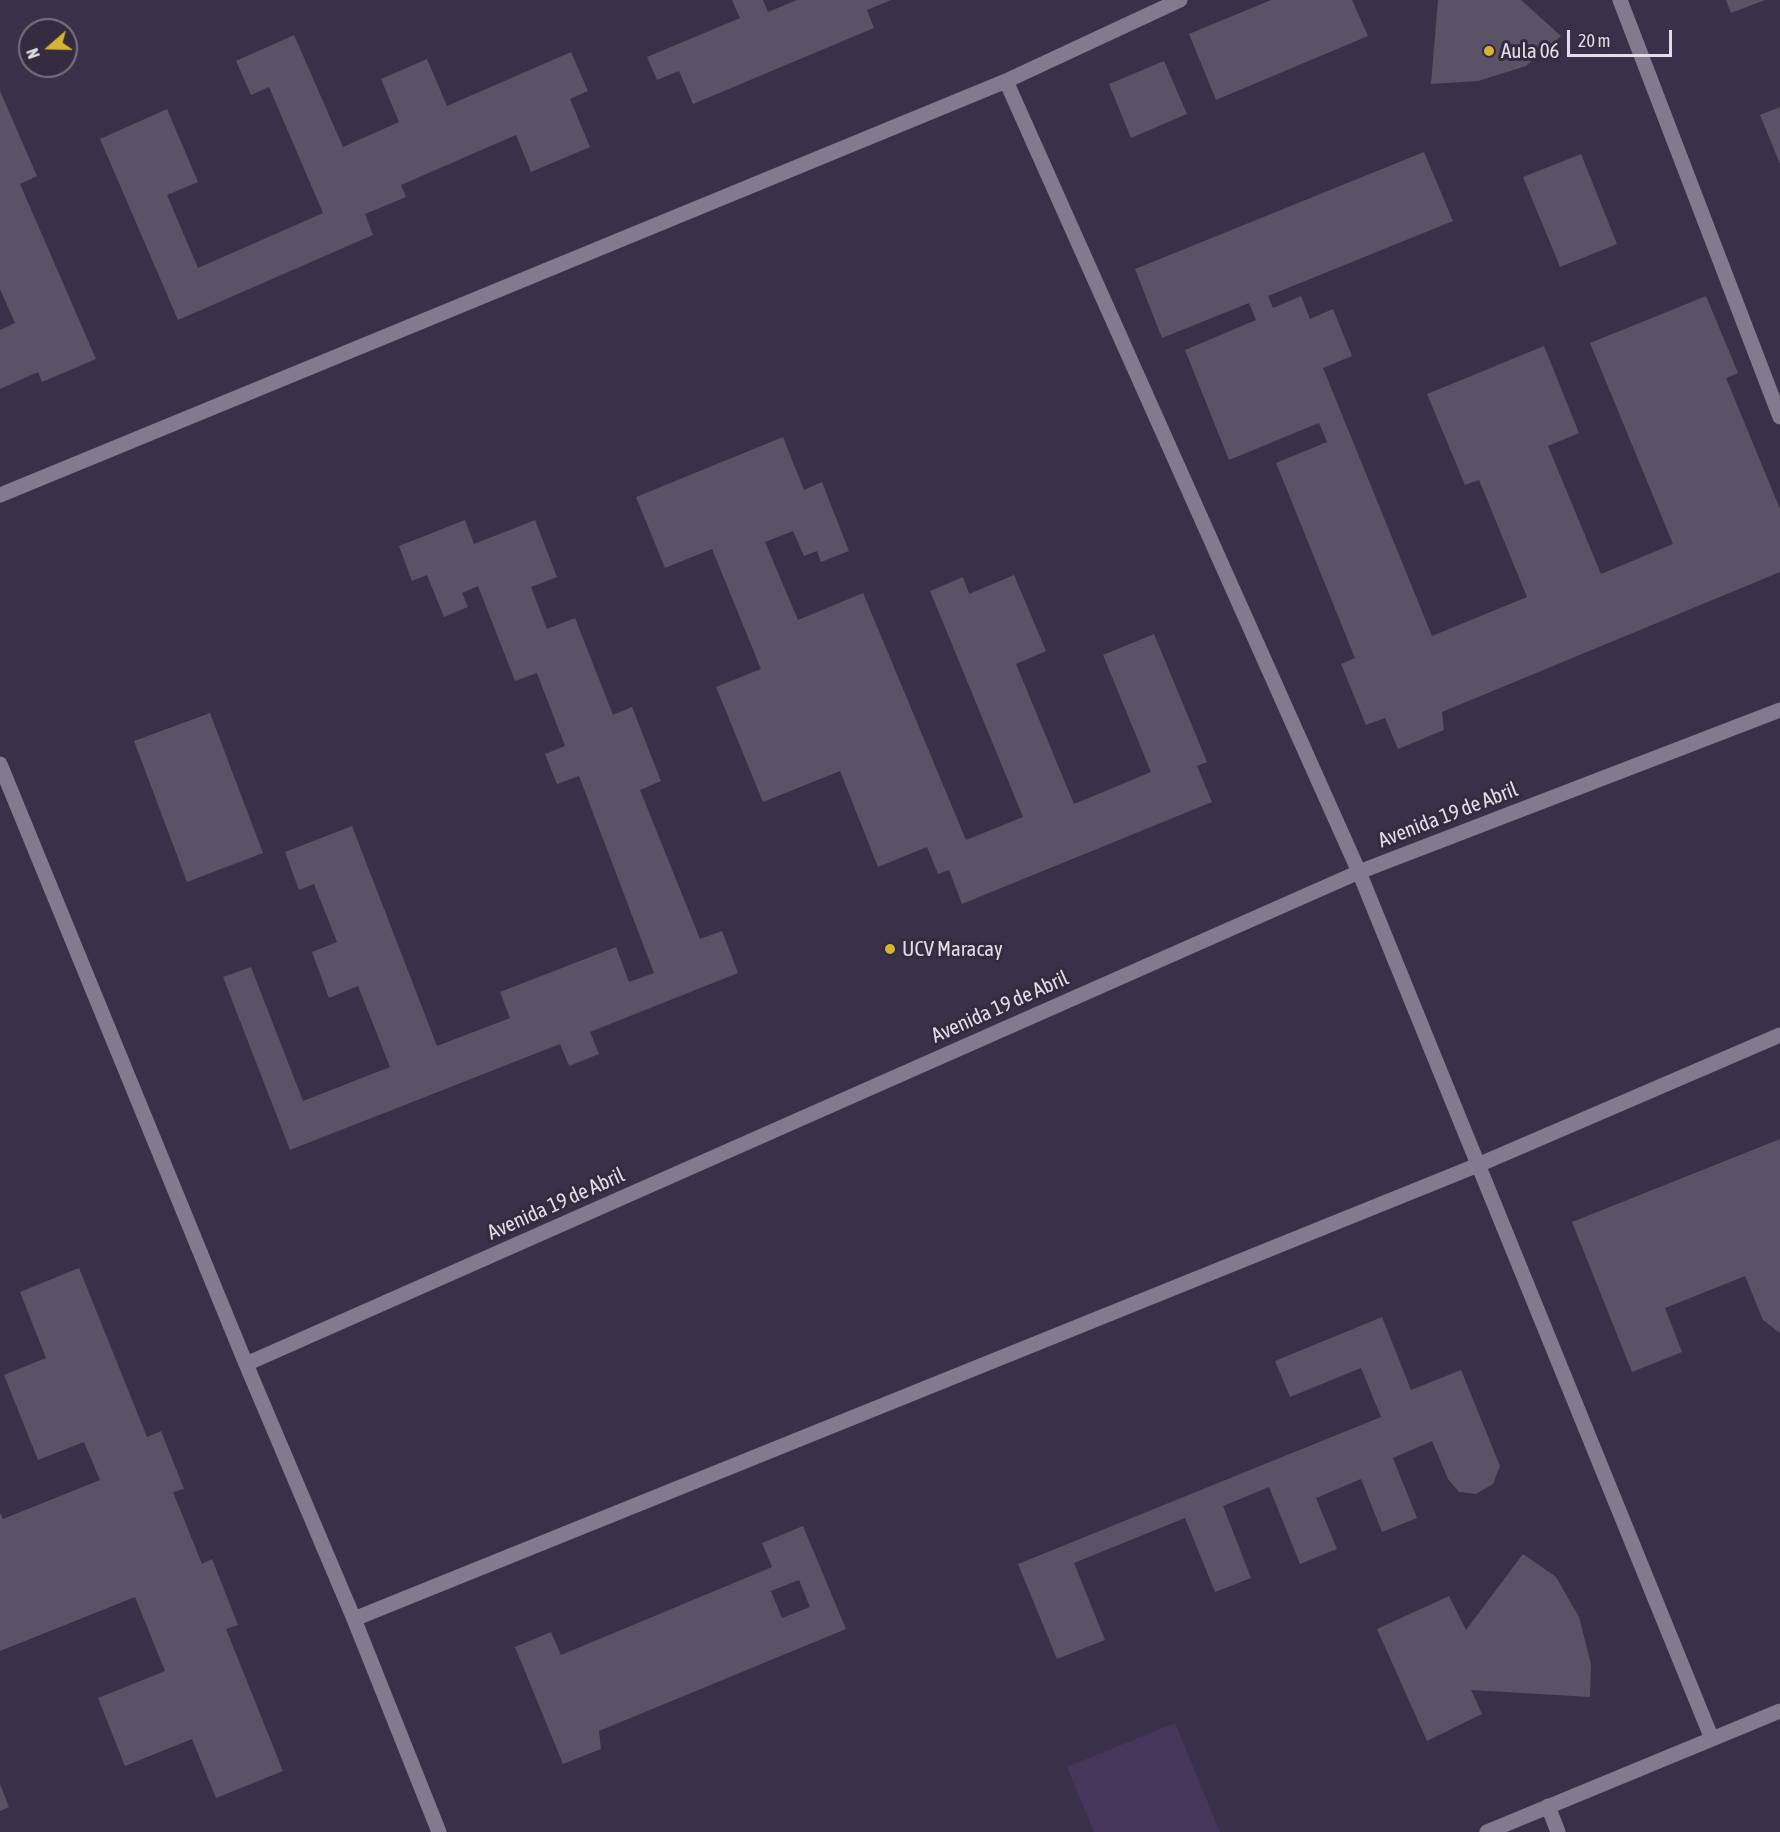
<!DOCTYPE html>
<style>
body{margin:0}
#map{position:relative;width:1780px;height:1832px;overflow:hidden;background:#342c3e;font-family:"Asap Condensed",sans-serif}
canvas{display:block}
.north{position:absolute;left:18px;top:18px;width:60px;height:60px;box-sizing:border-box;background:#342c3e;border:2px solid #797382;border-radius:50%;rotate:250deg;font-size:16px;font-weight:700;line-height:24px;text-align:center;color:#e1dde9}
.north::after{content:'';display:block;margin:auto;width:21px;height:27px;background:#d6b534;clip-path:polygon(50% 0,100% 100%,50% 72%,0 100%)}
.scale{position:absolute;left:1567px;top:30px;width:105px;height:27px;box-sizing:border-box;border:3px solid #e1dde9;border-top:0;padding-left:8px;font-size:18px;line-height:21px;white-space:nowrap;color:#e1dde9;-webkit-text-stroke:4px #342c3e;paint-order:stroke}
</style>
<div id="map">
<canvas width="1780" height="1832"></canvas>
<div class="north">N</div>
<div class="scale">20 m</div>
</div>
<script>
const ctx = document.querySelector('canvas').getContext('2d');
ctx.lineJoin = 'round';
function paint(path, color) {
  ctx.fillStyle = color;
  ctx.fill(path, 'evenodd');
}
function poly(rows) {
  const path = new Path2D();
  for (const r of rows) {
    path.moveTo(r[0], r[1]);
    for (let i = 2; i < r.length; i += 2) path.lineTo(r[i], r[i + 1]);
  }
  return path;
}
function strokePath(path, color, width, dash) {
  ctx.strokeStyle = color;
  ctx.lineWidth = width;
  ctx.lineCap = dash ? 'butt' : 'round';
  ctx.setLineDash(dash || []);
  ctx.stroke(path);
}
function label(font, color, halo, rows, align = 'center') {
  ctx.font = font + ' "Asap Condensed",sans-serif';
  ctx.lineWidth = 6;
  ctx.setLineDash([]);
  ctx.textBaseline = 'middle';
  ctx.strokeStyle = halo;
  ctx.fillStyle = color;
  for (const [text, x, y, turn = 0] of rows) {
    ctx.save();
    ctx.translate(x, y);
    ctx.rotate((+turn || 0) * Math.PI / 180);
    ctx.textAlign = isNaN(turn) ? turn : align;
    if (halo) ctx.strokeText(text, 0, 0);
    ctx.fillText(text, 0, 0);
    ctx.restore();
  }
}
paint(poly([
 [0,0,1780,0,1780,1832,0,1832],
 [30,30,66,30,66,66,30,66]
]), '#3b3049');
paint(poly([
 [1175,1723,1220,1832,1094,1832,1067,1767]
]), '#47365b');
paint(poly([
 [732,0,763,0,768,12,797,0,891,0,867,10,874,28,693,104,679,71,657,80,647,57,740,18],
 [1271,0,1352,0,1368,36,1216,100,1189,34],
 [1438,0,1521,0,1561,36,1526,66,1478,81,1431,84],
 [1726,0,1765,0,1731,13],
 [294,35,343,147,399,122,381,79,427,59,447,106,571,52,588,91,570,99,590,147,531,172,516,135,401,185,406,197,365,214,373,235,178,320,100,139,167,109,198,182,167,195,198,268,323,213,269,87,251,95,236,61],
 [1164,61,1187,114,1131,138,1109,84],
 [0,91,37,176,20,184,96,359,42,382,38,372,0,389,0,330,15,323,0,289],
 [1780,107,1780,164,1760,115],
 [1424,152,1453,221,1268,296,1273,308,1301,296,1310,319,1333,309,1352,356,1323,368,1432,636,1527,597,1479,480,1465,485,1427,394,1544,346,1579,433,1548,446,1601,574,1673,544,1590,343,1706,296,1738,373,1726,378,1780,509,1780,572,1442,712,1444,730,1398,749,1385,718,1366,725,1341,664,1355,658,1276,463,1327,442,1319,423,1229,460,1185,350,1256,320,1249,303,1162,338,1135,269],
 [1581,154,1617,244,1560,267,1523,177],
 [783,437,804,490,822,482,849,551,821,562,817,551,804,556,793,531,765,542,798,620,863,593,966,840,1023,817,930,591,963,577,969,594,1014,575,1046,651,1016,664,1074,804,1151,772,1103,655,1154,634,1207,762,1197,766,1212,802,962,904,949,870,938,874,927,847,878,867,840,771,763,802,716,687,761,669,712,549,665,568,636,497],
 [465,520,474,544,535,520,557,577,531,587,547,629,575,618,613,715,632,707,661,781,640,790,700,939,722,931,738,973,590,1032,599,1054,569,1066,560,1044,290,1150,223,977,251,967,303,1101,390,1067,358,986,329,998,312,952,337,942,314,884,299,890,285,852,352,826,437,1046,510,1018,500,992,616,947,629,982,654,973,579,776,557,784,545,754,565,746,537,673,515,681,478,586,462,593,468,607,444,617,427,575,412,581,399,546],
 [210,713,263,853,187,882,134,741],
 [1780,1139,1780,1333,1763,1320,1745,1276,1665,1308,1682,1352,1632,1372,1572,1222],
 [79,1268,147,1437,161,1431,184,1489,173,1492,202,1564,212,1559,238,1625,226,1629,283,1771,216,1798,192,1739,125,1766,98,1698,165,1671,135,1597,0,1651,0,1513,3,1519,100,1480,84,1442,38,1460,4,1375,46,1358,20,1292],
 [1382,1317,1411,1390,1461,1370,1500,1466,1493,1484,1476,1494,1459,1492,1448,1479,1432,1441,1393,1458,1417,1518,1382,1532,1361,1479,1316,1498,1337,1549,1300,1564,1269,1487,1223,1506,1251,1578,1215,1592,1185,1518,1074,1563,1105,1640,1057,1659,1018,1564,1381,1417,1361,1368,1290,1397,1275,1361],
 [803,1526,846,1629,599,1731,601,1749,563,1764,515,1647,551,1632,561,1655,772,1567,762,1543],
 [799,1580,810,1607,782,1618,771,1591],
 [1523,1554,1556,1577,1579,1617,1591,1664,1590,1697,1471,1690,1482,1714,1427,1741,1377,1629,1449,1596,1466,1630],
 [0,1784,9,1807,0,1811]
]), '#5a5266');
strokePath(poly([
 [1620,0,1780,417],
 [1006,81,1359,872,1712,1739],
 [0,495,1006,81,1180,0],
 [0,764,246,1364,354,1619,439,1832],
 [246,1364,1359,872,1780,710],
 [354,1619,1478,1165,1780,1035],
 [1548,1806,1558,1832],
 [1487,1832,1780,1711]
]), '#837a90', 15);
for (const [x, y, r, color] of [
 [1489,51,6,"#d6b534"],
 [890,949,6,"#d6b534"]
]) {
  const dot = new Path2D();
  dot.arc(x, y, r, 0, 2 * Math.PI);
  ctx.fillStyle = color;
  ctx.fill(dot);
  strokePath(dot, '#342c3e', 2);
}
label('21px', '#e1dde9', '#342c3e', [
 ["Aula 06",1501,51],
 ["UCV Maracay",902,949]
], 'left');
label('21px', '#e1dde9', '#342c3e', [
 ["Avenida 19 de Abril",1448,815,-21],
 ["Avenida 19 de Abril",1000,1007,-24],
 ["Avenida 19 de Abril",556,1204,-24]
]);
</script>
